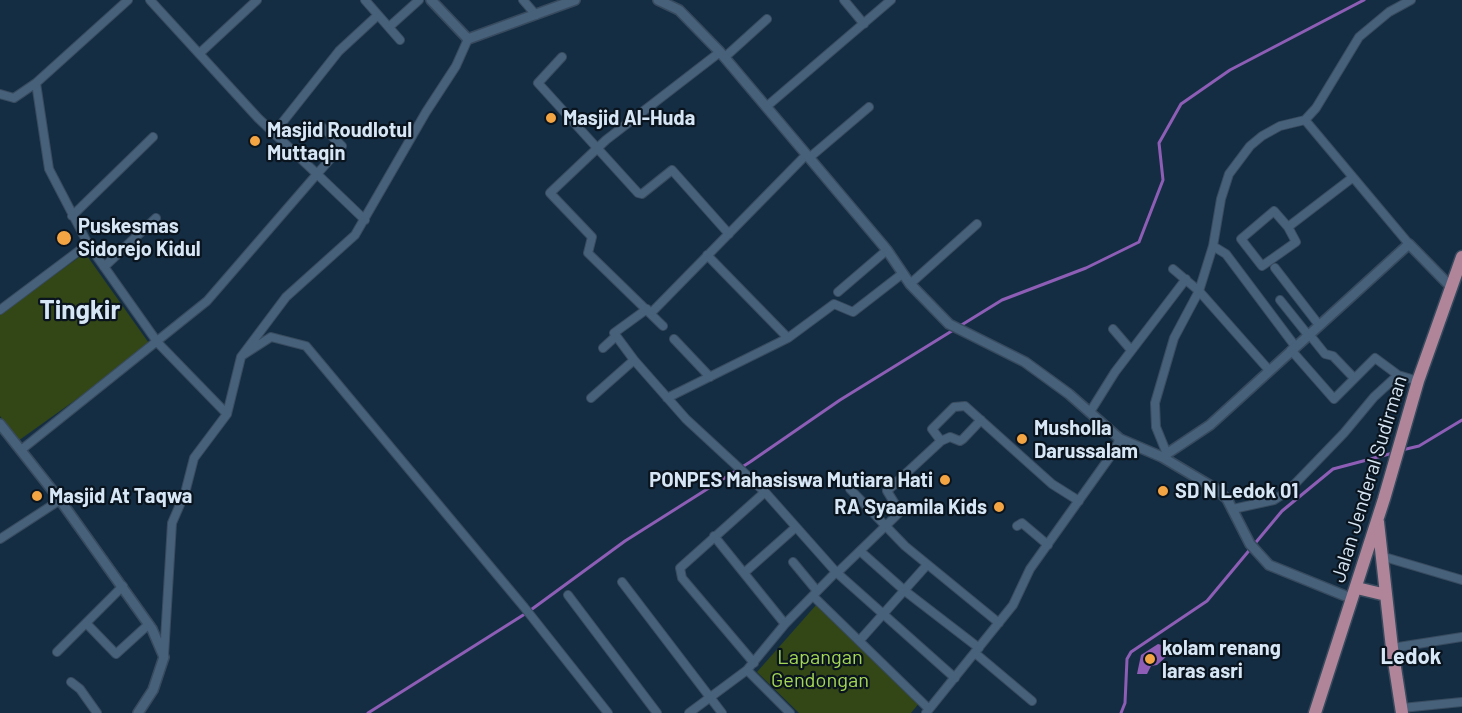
<!DOCTYPE html>
<style>
body{margin:0}
canvas{display:block;background:#142d43}
</style>
<canvas width="1462" height="713"></canvas>
<script>
const ctx = document.querySelector('canvas').getContext('2d');
ctx.lineJoin = 'round';
function paint(path, color) {
  ctx.fillStyle = color;
  ctx.fill(path, 'evenodd');
}
function poly(rows) {
  const path = new Path2D();
  for (const r of rows) {
    path.moveTo(r[0], r[1]);
    for (let i = 2; i < r.length; i += 2) path.lineTo(r[i], r[i + 1]);
  }
  return path;
}
function strokePath(path, color, width, dash) {
  ctx.strokeStyle = color;
  ctx.lineWidth = width;
  ctx.lineCap = dash ? 'butt' : 'round';
  ctx.setLineDash(dash || []);
  ctx.stroke(path);
}
function label(font, color, halo, rows, align = 'center') {
  ctx.font = font + ' Barlow,sans-serif';
  ctx.lineWidth = 4.5;
  ctx.setLineDash([]);
  ctx.textBaseline = 'middle';
  ctx.strokeStyle = halo;
  ctx.fillStyle = color;
  for (const [text, x, y, turn = 0] of rows) {
    ctx.save();
    ctx.translate(x, y);
    ctx.rotate((+turn || 0) * Math.PI / 180);
    ctx.textAlign = isNaN(turn) ? turn : align;
    if (halo) ctx.strokeText(text, 0, 0);
    ctx.fillText(text, 0, 0);
    ctx.restore();
  }
}
paint(poly([
 [85,253,151,346,18,441,0,416,0,314],
 [817,604,920,702,911,713,799,713,757,672]
]), '#334615');
paint(poly([
 [1158,644,1165,646,1167,656,1157,665,1151,666,1147,674,1137,674,1141,655]
]), '#8e5eb6');
strokePath(poly([
 [1402,450,1419,446,1462,420],
 [368,713,528,612,625,541,750,462,840,400,1002,300,1086,268,1139,242,1163,180,1159,143,1181,104,1230,70,1364,0],
 [1121,713,1125,703,1127,659,1131,652,1207,601,1282,511,1333,469,1393,453]
]), '#8e5eb6', 3);
const minor = poly([
 [128,0,36,83,49,169,88,244,158,343,227,414],
 [365,0,400,40],
 [523,0,536,15],
 [844,0,864,24],
 [389,27,419,0],
 [201,52,257,0],
 [562,57,538,83,638,193,642,194,672,170,729,234],
 [725,57,767,19],
 [0,94,14,98,36,83],
 [766,107,891,0],
 [1305,120,1409,244],
 [321,126,342,146,317,174,365,220],
 [274,133,339,51,378,15],
 [809,158,869,107],
 [1274,211,1288,227,1296,242,1262,266,1241,239,1274,211],
 [72,216,153,137],
 [1288,227,1352,178],
 [1213,246,1226,254,1295,346],
 [104,267,156,218],
 [1275,268,1319,325],
 [1173,269,1199,291,1268,369],
 [910,284,977,224],
 [838,292,887,250],
 [1280,300,1308,335],
 [647,309,614,333,634,360,686,419,765,492,836,572,955,678],
 [0,310,88,244],
 [651,313,806,155],
 [663,326,588,253,592,237,550,193,606,140,720,52],
 [1113,329,1131,350],
 [1309,334,1325,354,1333,356,1354,378],
 [788,338,834,304,853,312,902,274],
 [674,339,710,377],
 [603,348,615,337],
 [1291,350,1334,399,1375,358,1398,375],
 [243,355,271,337,306,346,524,607,608,713],
 [591,398,634,360],
 [667,398,788,338,707,255],
 [1090,412,1115,372,1186,279],
 [941,441,932,429,954,407,965,406,1052,484,1079,501],
 [21,450,207,301,317,174,258,118,150,0],
 [1167,454,1156,427,1155,403,1174,338,1199,291,1213,246,1221,199,1229,174,1250,146,1262,136,1280,126,1305,120,1316,108,1359,37,1389,12,1411,0],
 [850,489,905,546,999,623],
 [1233,509,1274,500,1288,491,1344,433,1374,397,1398,375,1418,381],
 [1017,526,1022,523,1048,545],
 [714,536,785,624],
 [0,539,60,500],
 [860,551,905,591,979,648],
 [1381,556,1462,580],
 [793,562,817,591],
 [744,573,796,527],
 [837,573,900,512,887,491,941,441,950,437,960,441,963,439,981,420],
 [622,582,722,713],
 [568,595,657,713],
 [813,596,929,709],
 [86,623,116,654,149,624],
 [860,640,926,566],
 [1392,648,1462,637],
 [57,652,123,586],
 [975,653,1032,701],
 [164,656,172,523,185,493,194,458,227,414,241,357,286,297,355,235,426,112,456,66,468,39],
 [754,663,682,578,680,568,765,492],
 [747,670,790,713],
 [71,682,80,689,97,713],
 [1402,708,1462,702],
 [689,713,747,670,785,624,836,572],
 [926,713,1013,605,1030,569,1112,454,1120,439]
]);
const tertiary = poly([
 [431,0,468,39,575,0],
 [658,0,679,10,720,52,887,250,910,284,949,324,1025,362,1069,394,1120,439,1162,457,1216,489,1227,499,1250,544,1269,565,1353,599],
 [0,424,60,500,152,629,164,657,153,690,138,713],
 [1162,457,1210,425,1409,244,1452,288]
]);
const primary = poly([
 [1378,522,1392,648,1402,713],
 [1357,588,1386,595],
 [1315,713,1384,499,1418,381,1462,257]
]);
strokePath(minor, '#384b5e', 10);
strokePath(tertiary, '#384b5e', 12);
strokePath(primary, '#384b5e', 15);
strokePath(minor, '#47617b', 8);
strokePath(tertiary, '#47617b', 9);
strokePath(primary, '#b08599', 12);
for (const [x, y, r, color] of [
 [551,118,6,"#f3a443"],
 [255,141,6,"#f3a443"],
 [64,238,8,"#f3a443"],
 [1022,439,6,"#f3a443"],
 [945,480,6,"#f3a443"],
 [1163,491,6,"#f3a443"],
 [37,496,6,"#f3a443"],
 [999,507,6,"#f3a443"],
 [1150,659,6,"#f3a443"]
]) {
  const dot = new Path2D();
  dot.arc(x, y, r, 0, 2 * Math.PI);
  ctx.fillStyle = color;
  ctx.fill(dot);
  strokePath(dot, '#0a141e', 2);
}
label('bold 20px', '#d7e6f5', '#0a141e', [
 ["Masjid Al-Huda",563,118],
 ["Masjid Roudlotul",267,130],
 ["Muttaqin",267,153],
 ["Puskesmas",78,226],
 ["Sidorejo Kidul",78,249],
 ["Musholla",1034,428],
 ["Darussalam",1034,451],
 ["PONPES Mahasiswa Mutiara Hati",933,480,"right"],
 ["SD N Ledok 01",1175,491],
 ["Masjid At Taqwa",49,496],
 ["RA Syaamila Kids",987,507,"right"],
 ["kolam renang",1162,648],
 ["laras asri",1162,671]
], 'left');
label('20px', '#d7e6f5', '#0a141e', [
 ["Jalan Jenderal Sudirman",1369,479,-73]
]);
label('20px', '#a4d755', '#0a141e', [
 ["Lapangan",820,657],
 ["Gendongan",820,680]
]);
label('bold 22px', '#d7e6f5', '#0a141e', [
 ["Ledok",1411,657]
]);
label('bold 26px', '#d7e6f5', '#0a141e', [
 ["Tingkir",80,310]
]);
</script>
